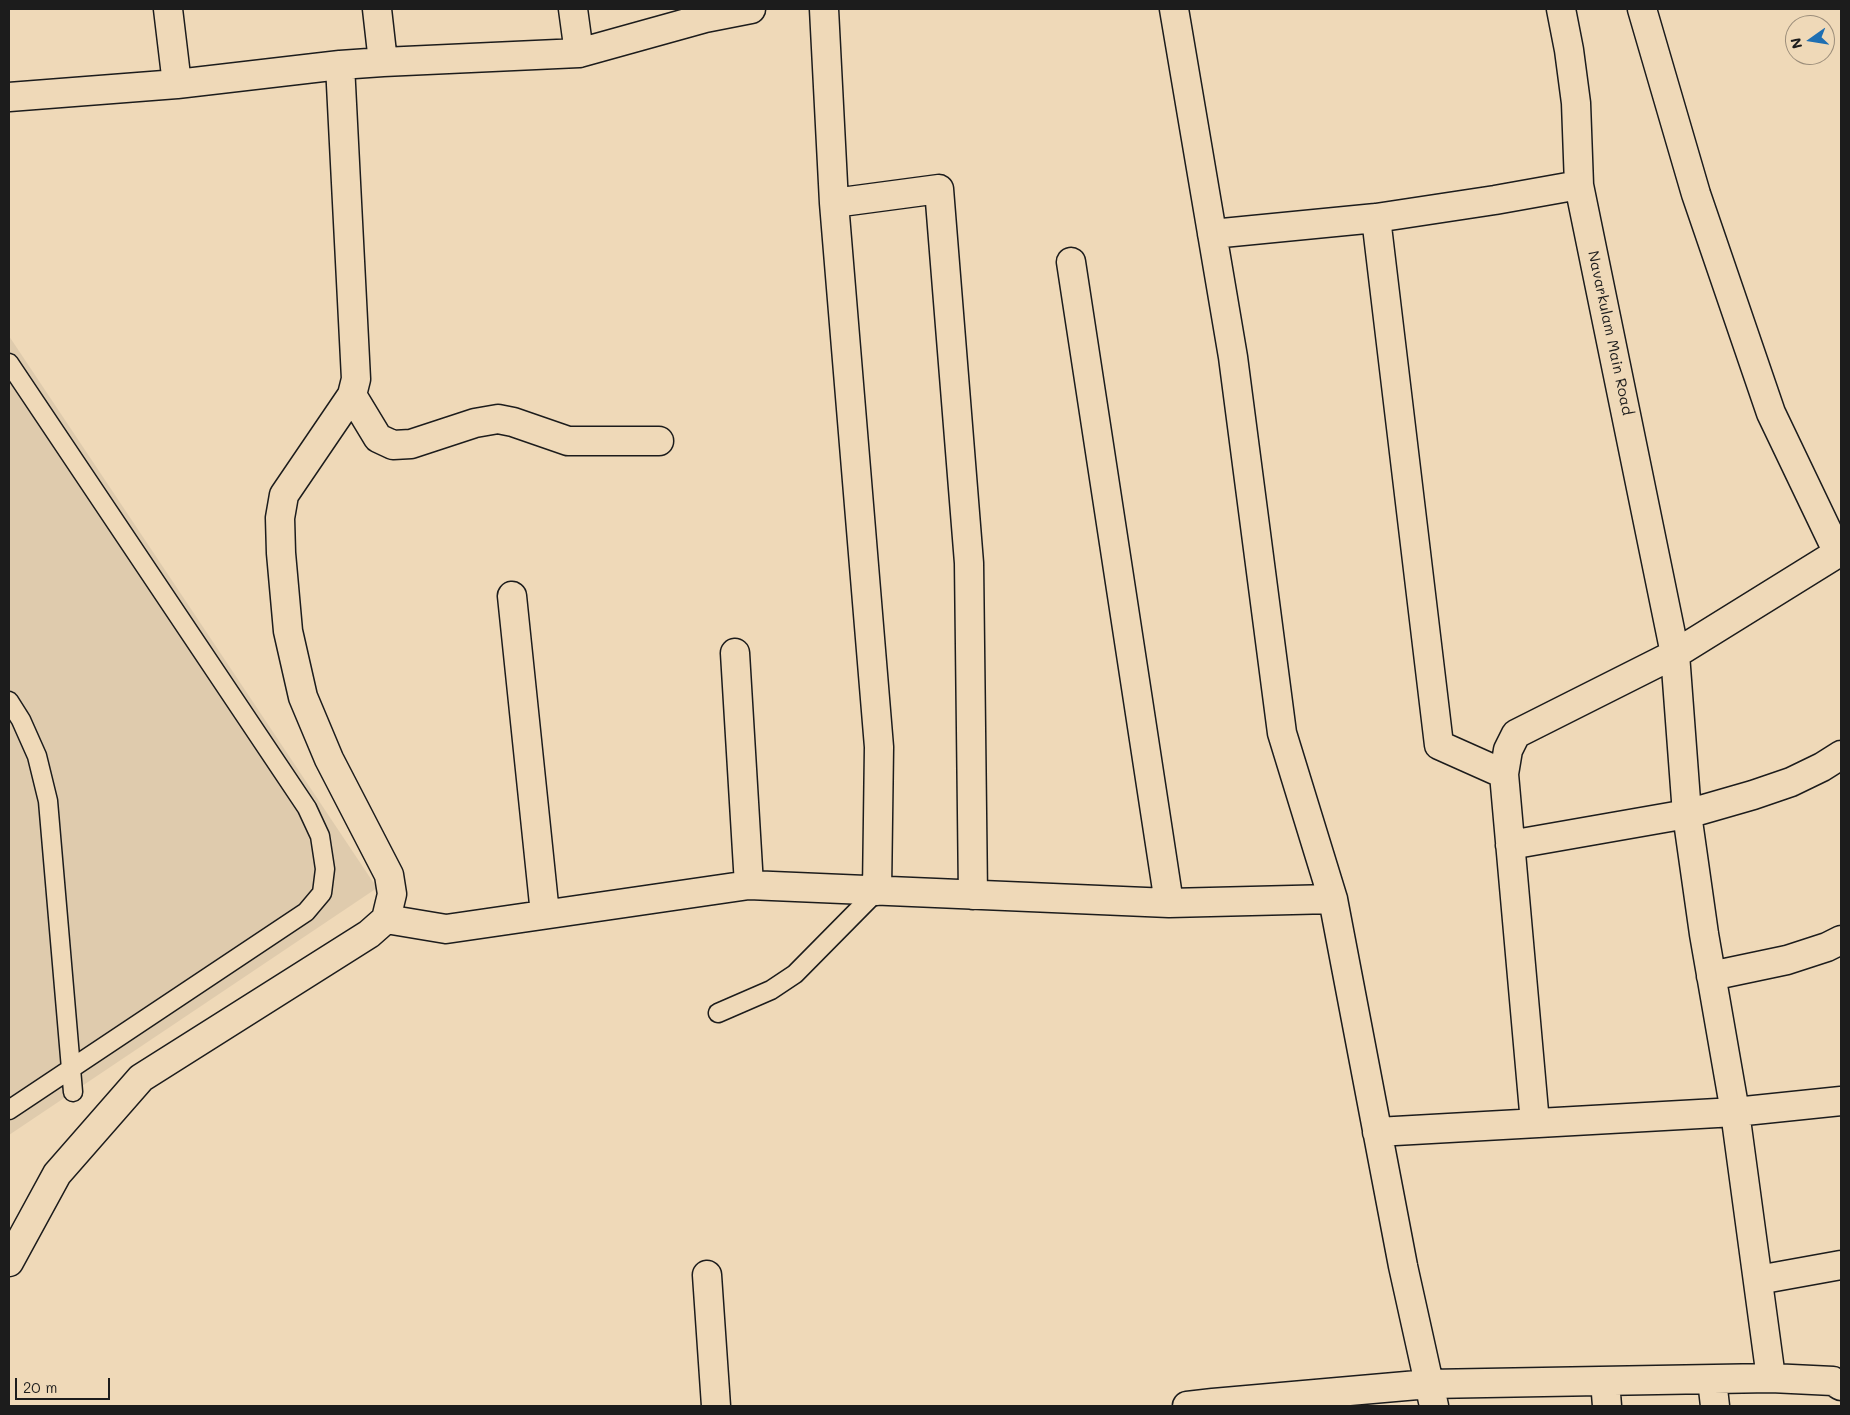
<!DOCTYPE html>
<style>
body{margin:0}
#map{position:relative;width:1850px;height:1415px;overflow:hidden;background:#efd9b8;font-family:Mali,sans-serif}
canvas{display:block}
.frame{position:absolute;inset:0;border:10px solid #1c1c1c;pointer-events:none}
.north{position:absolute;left:1785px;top:15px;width:50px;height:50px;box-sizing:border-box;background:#efd9b8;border:1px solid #9b8d7a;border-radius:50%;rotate:257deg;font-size:14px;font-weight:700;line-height:20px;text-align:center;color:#1c1c1c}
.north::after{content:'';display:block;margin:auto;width:18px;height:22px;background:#1f6fb2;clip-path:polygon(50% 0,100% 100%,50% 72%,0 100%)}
.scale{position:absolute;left:15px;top:1378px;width:95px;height:22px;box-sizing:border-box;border:2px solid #1c1c1c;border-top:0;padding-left:6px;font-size:15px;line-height:18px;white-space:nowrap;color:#1c1c1c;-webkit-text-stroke:4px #efd9b8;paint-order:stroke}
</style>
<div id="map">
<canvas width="1850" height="1415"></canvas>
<div class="frame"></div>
<div class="north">N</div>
<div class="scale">20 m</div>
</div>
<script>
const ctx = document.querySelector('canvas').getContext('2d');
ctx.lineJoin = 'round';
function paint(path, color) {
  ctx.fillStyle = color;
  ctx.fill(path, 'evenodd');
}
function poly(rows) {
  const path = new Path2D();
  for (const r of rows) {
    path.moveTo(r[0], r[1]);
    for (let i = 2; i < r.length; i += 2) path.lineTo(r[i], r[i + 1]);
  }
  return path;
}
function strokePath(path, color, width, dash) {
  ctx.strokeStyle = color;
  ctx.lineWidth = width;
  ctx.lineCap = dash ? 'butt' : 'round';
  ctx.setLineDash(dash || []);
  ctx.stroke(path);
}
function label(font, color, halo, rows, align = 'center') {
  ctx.font = font + ' Mali,sans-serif';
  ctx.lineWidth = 4.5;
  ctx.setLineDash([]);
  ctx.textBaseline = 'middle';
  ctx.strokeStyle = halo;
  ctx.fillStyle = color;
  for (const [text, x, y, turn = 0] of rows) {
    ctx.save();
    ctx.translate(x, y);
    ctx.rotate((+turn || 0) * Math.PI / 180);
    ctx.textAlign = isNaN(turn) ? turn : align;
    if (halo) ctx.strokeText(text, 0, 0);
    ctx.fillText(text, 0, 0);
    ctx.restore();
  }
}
paint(poly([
 [9,336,377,888,9,1135]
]), '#dfcbad');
const service = poly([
 [9,363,307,808,320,836,325,869,322,893,306,912,9,1110],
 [9,701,21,720,37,756,48,801,73,1092],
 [718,1013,771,990,795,974,877,891]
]);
const minor = poly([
 [168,9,177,84],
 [824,9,834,203,879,747,877,891],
 [1174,9,1233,357,1282,733,1333,899,1403,1266,1434,1406],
 [1561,9,1569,50,1576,103,1579,185,1675,654,1687,814,1704,934,1735,1112,1771,1378],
 [1642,9,1696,194,1771,413,1838,553],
 [579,53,705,18,751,9],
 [383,62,579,53,573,9],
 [9,97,177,84,340,65,383,62,377,9],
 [834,203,939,189,969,563,973,895],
 [1376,218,1439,745,1504,774],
 [1212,234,1376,218,1495,200,1579,185],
 [1071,262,1169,903],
 [352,395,378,438,393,445,411,444,475,423,498,419,513,422,568,441,659,441],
 [512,596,545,914],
 [735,653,749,885],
 [1510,845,1687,814,1753,795,1791,782,1822,767,1841,755],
 [386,919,446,929,749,885,1169,903,1333,899],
 [1711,976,1787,960,1827,947,1841,940],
 [1535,1123,1504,774,1508,750,1516,734,1675,654,1841,551],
 [1377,1132,1735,1112,1841,1101],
 [9,1262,57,1174,141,1078,369,934,386,919,392,894,389,875,329,759,303,697,288,631,281,553,280,518,284,495,352,395,356,379,340,65],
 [707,1275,716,1406],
 [1758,1280,1841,1265],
 [1712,1380,1715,1406],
 [1605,1381,1607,1406],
 [1187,1406,1213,1403,1429,1384,1771,1378,1833,1381,1841,1386]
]);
strokePath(service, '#1c1c1c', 21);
strokePath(minor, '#1c1c1c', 31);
strokePath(service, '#efd9b8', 18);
strokePath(minor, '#efd9b8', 28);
label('15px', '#1c1c1c', '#efd9b8', [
 ["Navarkulam Main Road",1610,333,78]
]);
</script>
